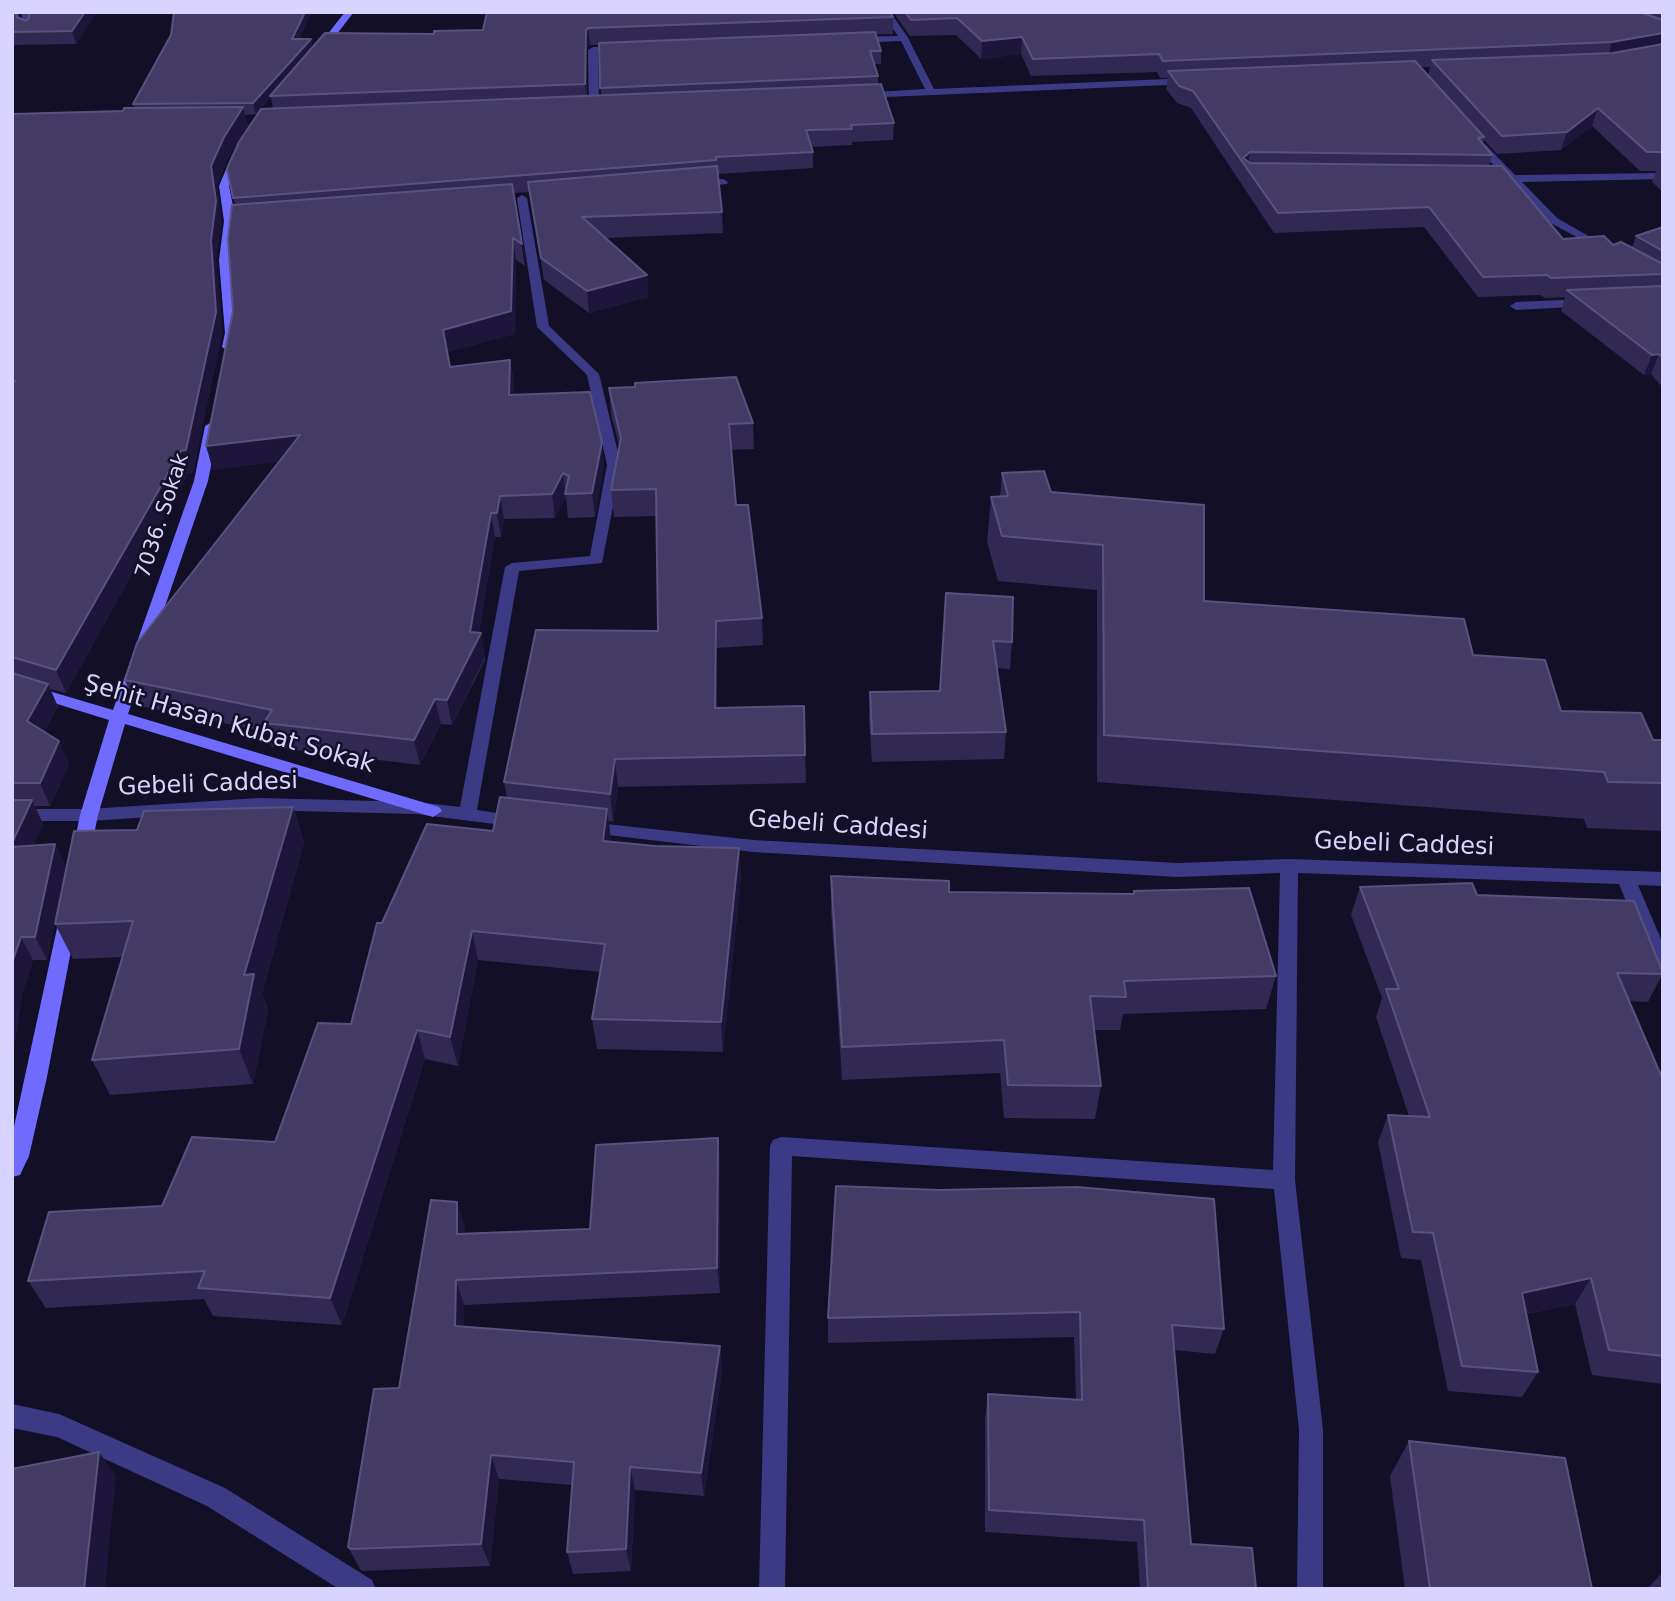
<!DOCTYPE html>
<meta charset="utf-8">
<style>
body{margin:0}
#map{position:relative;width:1675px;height:1601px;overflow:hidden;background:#130f26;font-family:"DejaVu Sans",sans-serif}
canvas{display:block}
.frame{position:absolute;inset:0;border:14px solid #d9d4ff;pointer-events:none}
</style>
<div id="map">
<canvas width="1675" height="1601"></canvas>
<div class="frame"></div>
</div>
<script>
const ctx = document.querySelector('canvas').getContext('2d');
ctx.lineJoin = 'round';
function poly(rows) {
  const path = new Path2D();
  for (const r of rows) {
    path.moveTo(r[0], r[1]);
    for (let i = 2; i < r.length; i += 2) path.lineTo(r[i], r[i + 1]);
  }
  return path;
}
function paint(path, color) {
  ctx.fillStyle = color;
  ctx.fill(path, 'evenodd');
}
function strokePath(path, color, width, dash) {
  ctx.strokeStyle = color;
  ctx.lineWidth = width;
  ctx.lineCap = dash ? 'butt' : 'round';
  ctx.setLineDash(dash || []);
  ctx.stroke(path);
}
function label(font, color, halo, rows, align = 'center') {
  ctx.font = font + ' "DejaVu Sans",sans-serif';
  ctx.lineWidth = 5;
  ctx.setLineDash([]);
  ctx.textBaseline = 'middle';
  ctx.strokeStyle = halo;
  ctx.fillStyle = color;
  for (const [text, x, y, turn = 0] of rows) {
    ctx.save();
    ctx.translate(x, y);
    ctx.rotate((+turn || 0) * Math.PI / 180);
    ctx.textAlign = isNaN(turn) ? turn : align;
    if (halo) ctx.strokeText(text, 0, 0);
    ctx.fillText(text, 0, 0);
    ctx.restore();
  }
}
paint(poly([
 [21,12,29,12,31,31,24,29,21,12],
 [881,12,890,12,907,36,934,89,1191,78,1196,81,1191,84,862,98,859,97,859,93,925,89,901,41,855,43,850,40,855,37,898,36,881,12],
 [593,47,624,46,629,49,624,52,598,53,599,107,594,110,589,107,588,50,593,47],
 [1471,138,1479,138,1515,175,1663,173,1663,179,1522,182,1557,218,1606,246,1606,250,1602,251,1549,222,1510,182,1487,181,1487,177,1504,176,1471,142,1471,138],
 [723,179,728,182,727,184,694,187,689,184,694,181,723,179],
 [522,195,527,198,549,326,599,374,621,465,602,563,519,571,477,810,524,817,527,821,524,825,518,827,416,814,259,810,89,821,12,821,12,809,89,809,259,798,416,802,460,807,505,567,512,563,590,556,607,465,587,375,537,327,517,198,522,195],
 [1586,299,1592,303,1590,306,1516,310,1510,306,1516,302,1586,299],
 [588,822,753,840,1178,863,1289,859,1663,872,1663,886,1638,885,1663,944,1663,975,1656,973,1653,968,1619,884,1298,873,1295,1180,1323,1430,1323,1589,1297,1589,1299,1430,1274,1189,792,1156,785,1589,759,1589,770,1146,773,1140,781,1137,1273,1170,1280,873,1178,877,753,852,582,832,579,828,582,824,588,822],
 [12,1404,59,1414,225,1488,372,1580,376,1589,339,1589,207,1506,57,1437,12,1428,12,1404]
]), '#3d3a85');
paint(poly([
 [345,12,354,12,322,53,316,53,316,49,345,12],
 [237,152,242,155,229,186,236,221,231,260,237,333,234,347,228,351,222,347,225,333,219,260,224,221,219,186,232,155,237,152],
 [212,422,219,426,208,481,128,714,439,807,442,811,433,817,125,724,98,815,90,854,87,859,81,860,75,859,72,854,80,815,109,720,12,690,12,680,113,710,194,481,205,426,212,422],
 [68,912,75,914,77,919,47,1077,29,1156,20,1175,12,1177,12,1136,59,919,61,914,68,912]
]), '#6f6bff');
paint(poly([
 [12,12,19,12,19,18,26,21,29,18,29,12,97,12,76,44,12,45],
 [174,12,312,12,299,39,311,39,312,47,434,34,893,17,893,34,876,34,881,51,881,64,874,64,878,76,878,84,894,123,893,140,852,142,852,145,811,147,813,152,813,168,718,174,722,212,723,233,605,238,647,275,648,297,589,313,544,280,530,192,513,193,525,266,516,260,515,334,447,352,450,367,510,360,514,383,513,395,604,465,595,517,568,518,566,497,555,518,504,519,501,537,495,537,479,633,481,633,485,657,485,660,452,725,441,724,420,765,272,747,267,732,135,705,125,680,279,461,213,470,233,311,235,205,227,169,273,109,271,97,256,114,245,115,248,126,229,156,217,185,221,221,216,260,222,333,193,472,188,473,66,693,50,689,58,707,44,732,59,741,69,765,50,806,35,806,43,824,33,846,55,844,66,867,47,960,33,960,22,994,12,1060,12,114,123,111,134,108,133,104,171,35],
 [590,45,599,45,601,96,587,96,587,48],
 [893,12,1663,12,1663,192,1652,182,1656,171,1640,171,1592,126,1561,150,1497,154,1484,140,1483,143,1492,155,1489,166,1563,239,1613,245,1632,248,1636,236,1663,227,1663,388,1651,374,1644,375,1561,311,1565,297,1545,298,1540,295,1478,297,1424,227,1274,233,1191,108,1177,103,1166,89,1168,78,1160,78,1157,72,1031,76,1021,54,981,59,956,35,910,36],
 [1420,67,1430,67,1428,76],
 [609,388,753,423,754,449,732,450,736,505,762,618,763,645,717,648,717,708,804,706,806,783,618,787,613,822,609,821,611,842,655,846,739,848,741,877,723,1052,597,1049,592,1019,600,972,478,960,458,1066,425,1059,342,1325,213,1316,204,1299,46,1308,28,1281,275,1142,351,1024,382,923,493,831,507,798,504,782,658,631,656,516,614,517,611,490,619,446,611,414],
 [1002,473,1051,492,1204,601,1473,655,1561,711,1653,740,1663,740,1663,831,1587,828,1584,819,1097,782,1097,590,998,581,987,542,991,497,1000,496],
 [946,593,1012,642,1010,669,997,668,1006,732,1004,759,872,762,869,720,870,692,940,691],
 [293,807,304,842,262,994,268,1009,253,1084,110,1095,92,1060,122,957,73,959,55,924,137,830],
 [831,876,949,892,1133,894,1134,891,1276,976,1266,1009,1123,1014,1120,1030,1094,1030,1101,1086,1095,1119,1004,1118,1000,1073,842,1080,831,910],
 [1360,887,1477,895,1663,973,1648,1002,1629,1001,1663,1080,1663,1384,1592,1375,1575,1304,1527,1314,1538,1372,1522,1397,1448,1391,1421,1260,1401,1258,1378,1142,1388,1115,1409,1116,1376,1017,1382,998,1351,915],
 [718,1138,720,1165,720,1293,464,1305,463,1326,720,1346,722,1371,704,1496,635,1490,631,1571,573,1574,567,1552,572,1485,499,1479,490,1566,363,1571,360,1569,348,1547,399,1388,465,1228,465,1233,590,1229],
 [836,1186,1224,1329,1215,1354,1174,1350,1191,1544,1256,1589,1140,1589,1137,1542,985,1532,985,1418,988,1394,1076,1400,1074,1337,828,1343,828,1318],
 [1409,1441,1592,1589,1405,1589,1390,1476],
 [1663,1572,1663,1589,1647,1589]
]), '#312854');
paint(poly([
 [85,12,97,12,76,44,72,31],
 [305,12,312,12,294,50,292,39],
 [588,28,590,45,587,48,586,101,585,84,586,31],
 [1663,33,1663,49,1607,59,1612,42],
 [1022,37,1021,54,981,59,982,41],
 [311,39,313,50,270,96,271,97,256,114,253,103],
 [243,107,248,126,229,156,217,185,221,221,216,260,222,333,193,472,188,473,66,693,56,670,211,240,211,166,224,137],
 [1598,108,1592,126,1561,150,1567,132],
 [1250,152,1247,169,1243,158],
 [513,238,516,260,515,334,447,352,443,330],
 [647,275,648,297,589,313,587,291],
 [1659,354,1651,374,1644,375,1652,355],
 [510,360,514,383,513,418,509,395],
 [300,435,306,458,213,470,206,446],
 [602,442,604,465,595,517,592,493],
 [563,473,566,497,555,518,552,494],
 [500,496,504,519,501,537,497,513],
 [491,513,495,537,478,640,481,633,485,657,452,725,447,700,470,632],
 [716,621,717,648,716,736,715,708],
 [48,684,58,707,38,744,27,721],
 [435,699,441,724,420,765,414,740],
 [59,741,69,765,50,806,40,783],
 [615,759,618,787,613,822,610,794],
 [32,800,43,824,22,871,12,851,12,843],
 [293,807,304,842,262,994,268,1009,253,1084,239,1049,244,975],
 [607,809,611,839,607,871,603,841],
 [55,844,66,867,47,960,35,937],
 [739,848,741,877,723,1052,721,1022],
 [472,931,478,960,458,1066,450,1037],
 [21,937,33,960,22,994,12,1060,12,963],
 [417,1030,425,1059,342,1325,330,1298],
 [718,1138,720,1165,720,1293,717,1268],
 [457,1202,465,1228,464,1260,457,1234],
 [1591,1278,1575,1304,1507,1318,1522,1293],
 [456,1280,464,1305,463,1351,455,1326],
 [720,1346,722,1371,704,1496,701,1473],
 [99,1452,116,1476,105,1589,84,1589],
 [491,1455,499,1479,490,1566,481,1544],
 [630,1467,635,1490,631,1571,626,1549]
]), '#1d163a');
const building = poly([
 [12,12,16,12,17,17,26,21,29,18,29,12,85,12,72,31,12,32,12,12],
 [174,12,305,12,292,39,311,39,253,103,133,104,171,35,174,12],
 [487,12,890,12,893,17,588,28,586,31,585,84,270,96,325,33,434,34,434,31,483,30,487,12],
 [905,12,1639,12,1663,20,1663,33,1612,42,1163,61,1159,54,1033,59,1022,37,982,41,957,18,911,20,905,12],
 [875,32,881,51,870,51,878,76,600,88,599,43,875,32],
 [1663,44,1663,152,1647,152,1598,108,1567,132,1502,136,1432,60,1613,53,1663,44],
 [1415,61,1484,137,1478,138,1492,155,1250,152,1243,158,1250,163,1502,166,1563,239,1604,236,1613,245,1621,242,1663,264,1663,274,1551,278,1547,275,1483,277,1429,207,1278,213,1193,91,1179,86,1168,71,1415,61],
 [881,84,894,123,851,125,852,129,806,130,813,152,716,157,716,160,233,198,227,169,239,142,261,109,881,84],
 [243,107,224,137,211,166,216,201,211,240,216,312,186,450,181,451,56,670,12,657,12,384,15,381,12,381,12,114,123,111,124,108,243,107],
 [717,166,722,212,582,217,647,275,587,291,541,258,528,182,717,166],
 [512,184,522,244,513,238,511,311,443,330,450,367,510,360,509,395,590,392,602,442,592,493,565,494,569,476,563,473,552,494,500,496,497,513,491,513,470,632,481,633,480,635,447,700,435,699,414,740,264,723,272,710,125,680,137,643,300,435,206,446,233,311,228,239,232,205,512,184],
 [1663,227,1663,251,1636,236,1663,227],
 [1663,286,1663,358,1659,354,1652,355,1567,290,1663,286],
 [736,377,753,423,729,424,736,505,748,505,762,618,716,621,715,708,804,706,805,755,615,759,610,794,504,782,536,630,658,631,656,489,611,490,621,438,609,388,635,387,635,383,736,377],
 [1044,471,1051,492,1204,505,1204,601,1464,619,1473,655,1545,660,1561,711,1641,713,1653,740,1663,740,1663,783,1608,782,1604,772,1104,735,1103,545,1002,536,991,497,1008,496,1002,473,1044,471],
 [946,593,1013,597,1012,642,993,641,1006,732,872,734,870,692,940,691,946,593],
 [12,673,48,684,27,721,59,741,40,783,12,783,12,673],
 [500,797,607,809,603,841,655,846,739,848,721,1022,592,1019,605,944,472,931,450,1037,417,1030,330,1298,198,1288,205,1271,28,1281,49,1212,162,1206,192,1137,275,1142,318,1023,351,1024,377,923,382,923,427,824,493,831,500,797],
 [12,800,32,800,12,843,12,800],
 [293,807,244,975,254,974,239,1049,92,1060,133,921,55,924,74,831,137,830,144,811,293,807],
 [55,844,35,937,21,937,12,963,12,847,55,844],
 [831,876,949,881,949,892,1134,894,1134,891,1249,888,1276,976,1124,981,1126,997,1090,996,1101,1086,1008,1085,1004,1040,842,1047,831,876],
 [1472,883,1477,895,1634,901,1663,973,1663,974,1617,973,1663,1080,1663,1356,1609,1350,1591,1278,1522,1293,1538,1372,1462,1366,1433,1233,1413,1232,1388,1115,1430,1117,1386,989,1399,989,1360,887,1472,883],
 [718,1138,717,1268,456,1280,455,1326,720,1346,701,1473,630,1467,626,1549,567,1552,574,1462,491,1455,481,1544,351,1549,348,1547,374,1389,399,1388,431,1200,457,1202,457,1234,590,1229,596,1145,718,1138],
 [836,1186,939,1190,1077,1187,1214,1199,1224,1329,1172,1325,1191,1544,1252,1548,1256,1589,1148,1589,1144,1520,989,1510,988,1394,1082,1400,1080,1312,828,1318,836,1186],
 [1409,1441,1565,1458,1592,1589,1430,1589,1409,1441],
 [99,1452,84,1589,12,1589,12,1469,99,1452]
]);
paint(building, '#433a66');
strokePath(building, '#5a527e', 2);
label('21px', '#d9d4ff', '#130f26', [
 ["7036. Sokak",163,516,-72]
]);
label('24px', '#d9d4ff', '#130f26', [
 ["Şehit Hasan Kubat Sokak",229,725,16],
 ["Gebeli Caddesi",208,785,-2],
 ["Gebeli Caddesi",838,826,4],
 ["Gebeli Caddesi",1404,845,2]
]);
</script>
